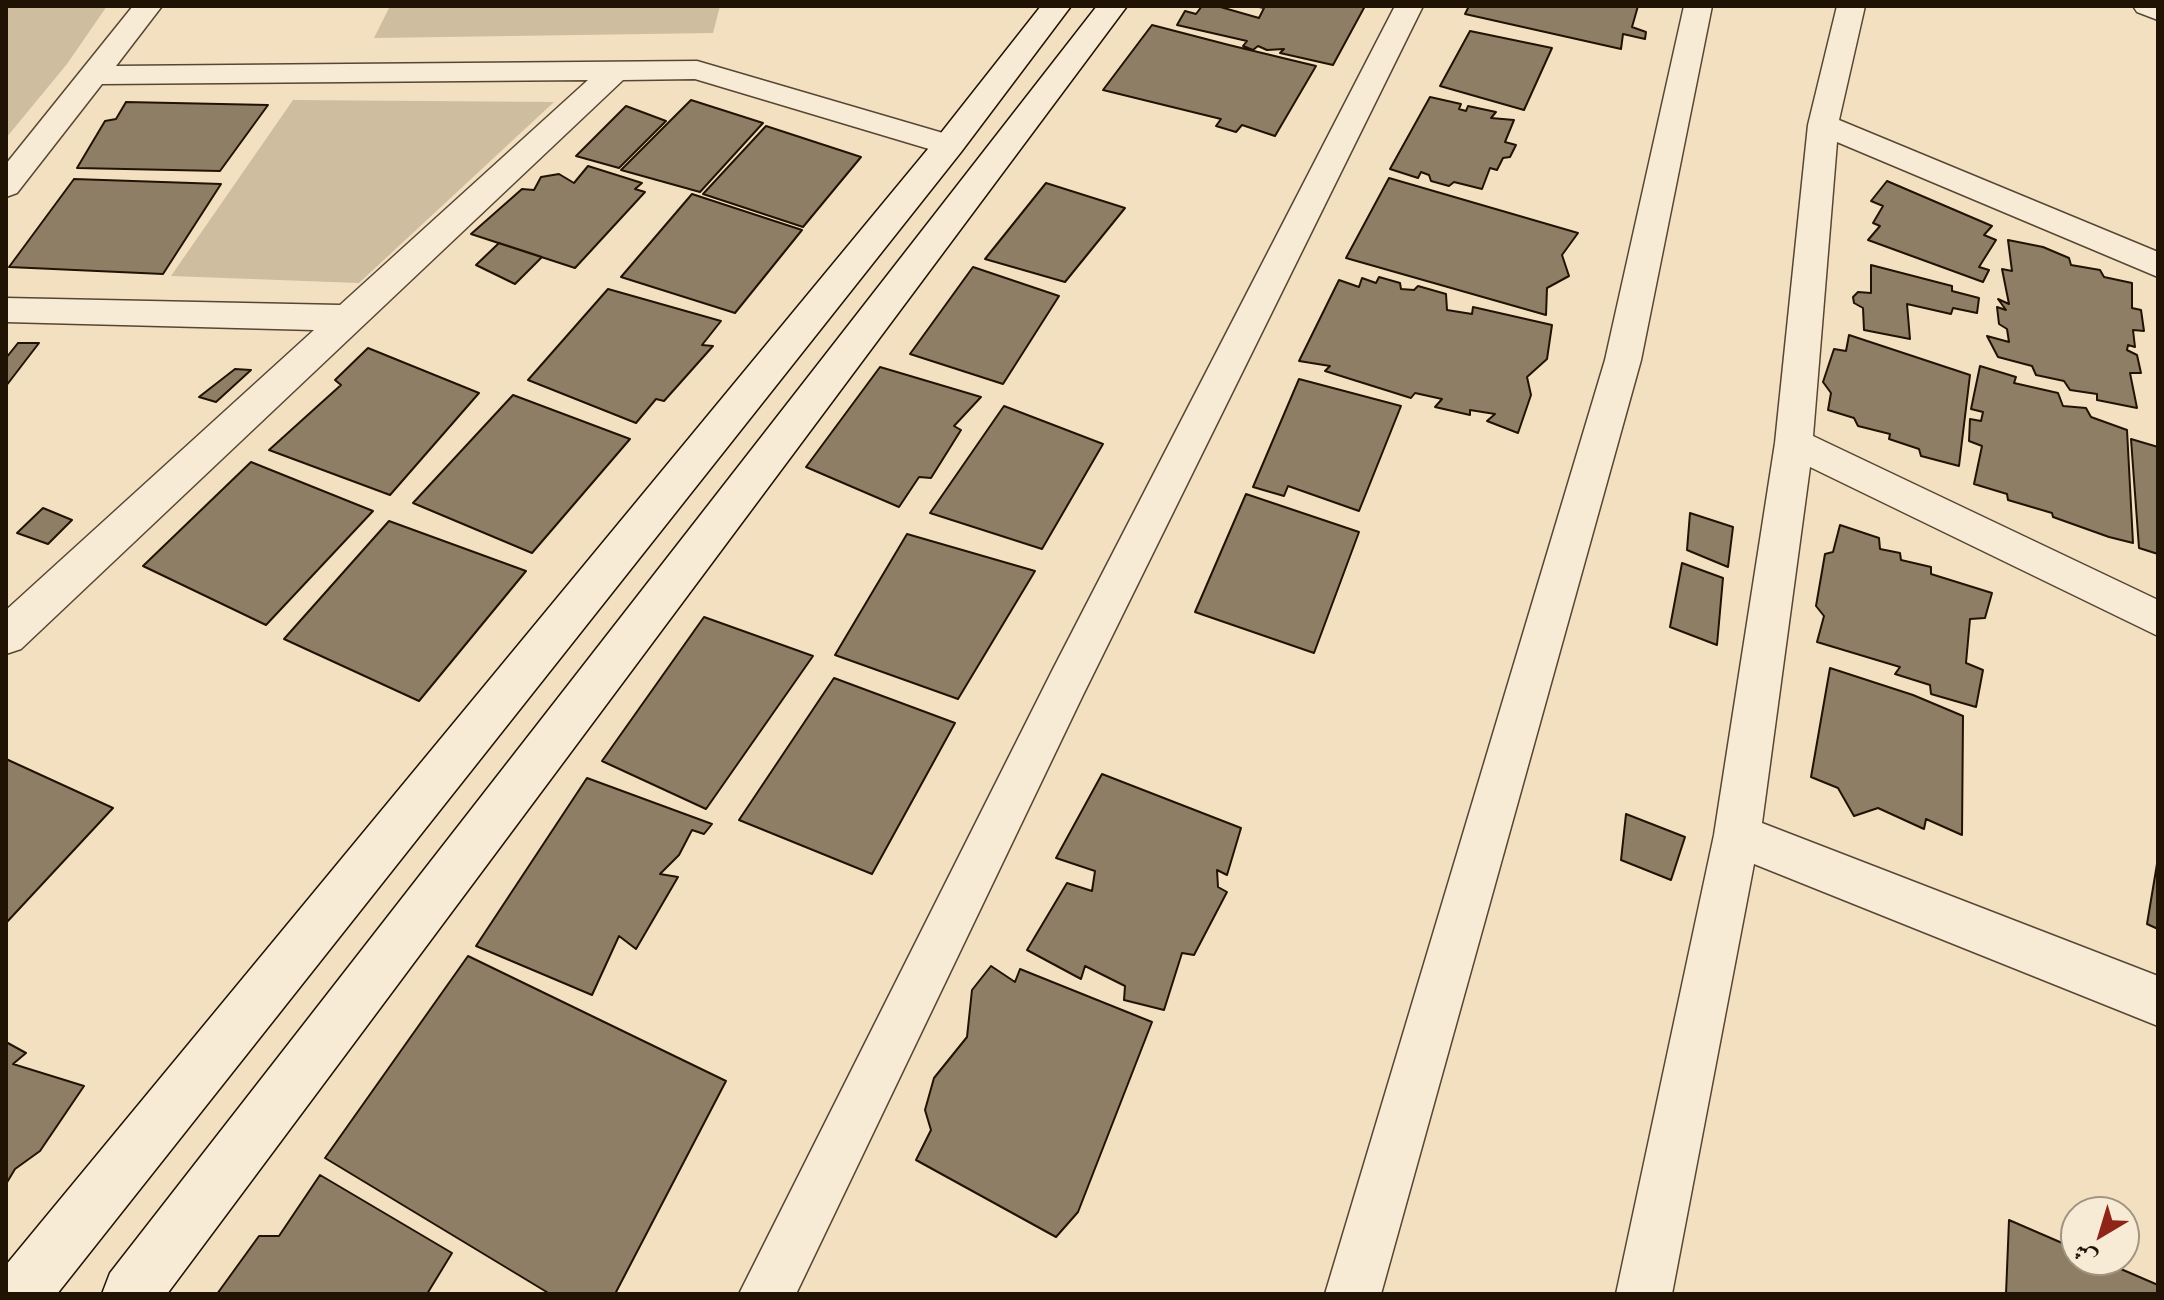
<!DOCTYPE html>
<meta charset="utf-8">
<style>
body{margin:0}
#map{position:relative;width:2164px;height:1300px;overflow:hidden;background:#f3e0c0;font-family:"Sorts Mill Goudy",Amiri,serif}
canvas{display:block}
.frame{position:absolute;inset:0;border:8px solid #211304;pointer-events:none}
.north{position:absolute;left:2060px;top:1196px;width:80px;height:80px;box-sizing:border-box;background:#f7ebd6;border:2px solid #a19582;border-radius:50%;rotate:218deg;font-size:22px;font-weight:700;line-height:32px;text-align:center;color:#211304}
.north::after{content:'';display:block;margin:auto;width:28px;height:36px;background:#8f2418;clip-path:polygon(50% 0,100% 100%,50% 72%,0 100%)}
</style>
<div id="map">
<canvas width="2164" height="1300"></canvas>
<div class="frame"></div>
<div class="north">ش</div>
</div>
<script>
const ctx = document.querySelector('canvas').getContext('2d');
ctx.lineJoin = 'round';
function paint(path, color) {
  ctx.fillStyle = color;
  ctx.fill(path, 'evenodd');
}
function poly(rows) {
  const path = new Path2D();
  for (const r of rows) {
    path.moveTo(r[0], r[1]);
    for (let i = 2; i < r.length; i += 2) path.lineTo(r[i], r[i + 1]);
  }
  return path;
}
function strokePath(path, color, width, dash) {
  ctx.strokeStyle = color;
  ctx.lineWidth = width;
  ctx.lineCap = dash ? 'butt' : 'round';
  ctx.setLineDash(dash || []);
  ctx.stroke(path);
}
paint(poly([
 [6,6,107,6,67,64,6,138],
 [390,6,720,6,713,33,374,38],
 [293,100,554,102,359,283,171,276]
]), '#cfbda0');
const building = poly([
 [1202,6,1217,6,1259,18,1264,8,1254,6,1365,6,1333,65,1280,53,1284,49,1267,50,1258,46,1253,50,1243,46,1247,41,1177,25,1185,11,1196,14,1202,6],
 [1469,6,1638,6,1632,27,1646,32,1645,39,1623,34,1621,49,1465,14,1469,6],
 [1152,25,1229,45,1316,66,1275,136,1242,125,1236,132,1216,126,1221,119,1103,90,1152,25],
 [1470,31,1552,48,1524,110,1440,86,1470,31],
 [1430,97,1461,104,1459,109,1466,111,1468,106,1496,112,1491,118,1514,120,1505,142,1516,145,1510,157,1503,158,1497,170,1490,168,1482,189,1454,182,1449,186,1431,181,1429,175,1421,172,1418,178,1390,169,1430,97],
 [691,100,763,123,700,192,621,170,691,100],
 [126,102,268,105,220,171,77,168,105,121,116,119,126,102],
 [626,106,666,121,619,168,576,156,626,106],
 [766,126,861,157,803,227,703,194,766,126],
 [588,166,642,183,635,189,645,192,575,268,471,234,522,189,534,190,541,177,559,174,574,183,588,166],
 [1389,178,1578,233,1562,255,1569,276,1547,288,1546,315,1346,258,1389,178],
 [74,179,221,184,163,274,9,267,74,179],
 [1887,181,1992,226,1984,235,1996,240,1979,267,1989,270,1983,282,1868,240,1880,226,1873,223,1883,206,1871,201,1887,181],
 [1046,183,1125,208,1065,282,985,259,1046,183],
 [692,194,802,230,735,313,621,277,692,194],
 [2008,240,2043,247,2069,258,2071,265,2100,270,2104,277,2132,283,2132,308,2141,310,2144,331,2133,330,2135,347,2128,345,2127,350,2137,355,2141,373,2130,373,2137,408,2097,400,2097,394,2070,390,2064,381,2036,375,2032,366,1998,357,1987,336,2009,342,2007,329,1999,324,1997,307,2006,310,1998,299,2009,304,2002,269,2012,271,2008,240],
 [499,243,542,257,515,284,476,265,499,243],
 [1871,265,1952,286,1952,291,1979,298,1977,313,1953,308,1951,314,1907,304,1910,339,1864,330,1863,308,1854,303,1853,297,1858,292,1871,293,1871,265],
 [973,267,1059,296,1003,384,910,354,973,267],
 [1379,277,1400,283,1401,289,1414,290,1418,286,1446,294,1447,310,1472,314,1473,307,1552,325,1547,359,1527,377,1531,395,1518,433,1487,421,1495,414,1470,410,1470,415,1435,407,1442,399,1415,393,1411,398,1325,371,1330,366,1299,361,1339,280,1359,287,1362,278,1376,283,1379,277],
 [608,289,721,321,702,345,713,346,664,401,656,399,636,423,528,380,608,289],
 [1849,335,1970,375,1959,466,1921,456,1919,449,1889,439,1890,434,1858,426,1854,418,1828,410,1831,393,1823,382,1834,349,1846,351,1849,335],
 [18,343,39,343,6,386,6,358,18,343],
 [368,348,479,393,390,495,269,450,341,385,335,380,368,348],
 [1980,366,2016,377,2014,383,2058,393,2063,406,2086,408,2091,417,2127,430,2133,543,2109,537,2053,517,2052,513,2008,500,2007,494,1974,484,1982,446,1969,441,1970,419,1981,421,1983,412,1971,409,1980,366],
 [880,367,981,397,954,426,961,430,931,478,919,477,899,507,806,467,880,367],
 [235,369,251,370,216,402,199,397,235,369],
 [1299,379,1401,406,1359,511,1288,486,1284,496,1253,487,1299,379],
 [513,395,630,439,532,553,413,503,513,395],
 [1004,406,1103,444,1042,549,930,513,1004,406],
 [2131,439,2158,447,2158,554,2139,548,2131,439],
 [251,462,373,511,266,625,143,566,251,462],
 [1246,494,1359,532,1314,653,1195,612,1246,494],
 [43,508,72,520,48,544,17,533,43,508],
 [1690,513,1733,527,1728,567,1687,550,1690,513],
 [389,521,526,571,419,701,284,639,389,521],
 [1840,525,1879,538,1880,549,1900,553,1901,560,1931,567,1931,574,1992,593,1985,618,1970,619,1966,663,1983,670,1976,707,1931,694,1930,685,1895,674,1900,667,1817,642,1824,616,1816,606,1825,554,1833,552,1840,525],
 [907,534,1035,571,958,699,835,655,907,534],
 [1682,563,1723,578,1717,645,1670,627,1682,563],
 [704,617,813,656,706,809,602,761,704,617],
 [1830,668,1913,695,1963,716,1962,835,1926,819,1924,829,1878,808,1854,816,1838,788,1811,777,1830,668],
 [834,678,955,723,872,874,739,820,834,678],
 [6,759,113,808,6,923,6,759],
 [1102,774,1241,828,1227,875,1217,870,1218,887,1227,892,1194,955,1182,953,1164,1010,1124,1000,1125,986,1085,966,1081,979,1027,950,1067,883,1092,891,1095,871,1056,858,1102,774],
 [587,778,712,824,704,834,692,830,679,855,660,874,678,877,636,949,619,936,592,995,476,946,587,778],
 [1626,814,1685,837,1671,880,1621,860,1626,814],
 [2158,858,2158,929,2147,924,2158,858],
 [468,956,726,1081,615,1294,550,1294,325,1158,468,956],
 [991,966,1015,982,1020,969,1152,1022,1078,1212,1056,1237,916,1160,931,1130,925,1110,934,1078,967,1037,972,990,991,966],
 [6,1042,26,1053,13,1064,84,1086,40,1151,15,1169,6,1184,6,1042],
 [320,1175,452,1253,427,1294,217,1294,259,1236,279,1236,320,1175],
 [2009,1220,2076,1249,2076,1260,2100,1260,2158,1285,2158,1294,2006,1294,2009,1220]
]);
paint(building, '#8e7e66');
strokePath(building, '#211304', 2);
const street = poly([
 [133,6,162,6,116,66,697,61,960,138,965,145,960,152,949,155,695,79,623,80,21,649,6,654,6,610,314,330,6,322,6,298,340,305,588,80,102,84,17,193,6,197,6,164,133,6],
 [1395,6,1423,6,1083,695,796,1294,739,1294,1053,669,1395,6],
 [1684,6,1712,6,1641,360,1381,1294,1325,1294,1605,360,1684,6],
 [1837,6,1865,6,1839,120,2158,252,2158,277,1837,142,1813,436,2158,600,2158,636,1810,467,1762,823,2158,976,2158,1026,1754,864,1672,1294,1616,1294,1714,835,1775,443,1808,125,1837,6],
 [2133,6,2158,6,2158,20,2137,12,2133,6]
]);
const secondary = poly([
 [1041,6,1071,6,961,152,57,1294,6,1294,6,1265,937,138,1041,6],
 [1097,6,1127,6,167,1294,102,1294,110,1273,1097,6]
]);
strokePath(street, '#564633', 3);
strokePath(secondary, '#211304', 3);
paint(street, '#f7ebd6');
paint(secondary, '#f7ebd6');
</script>
